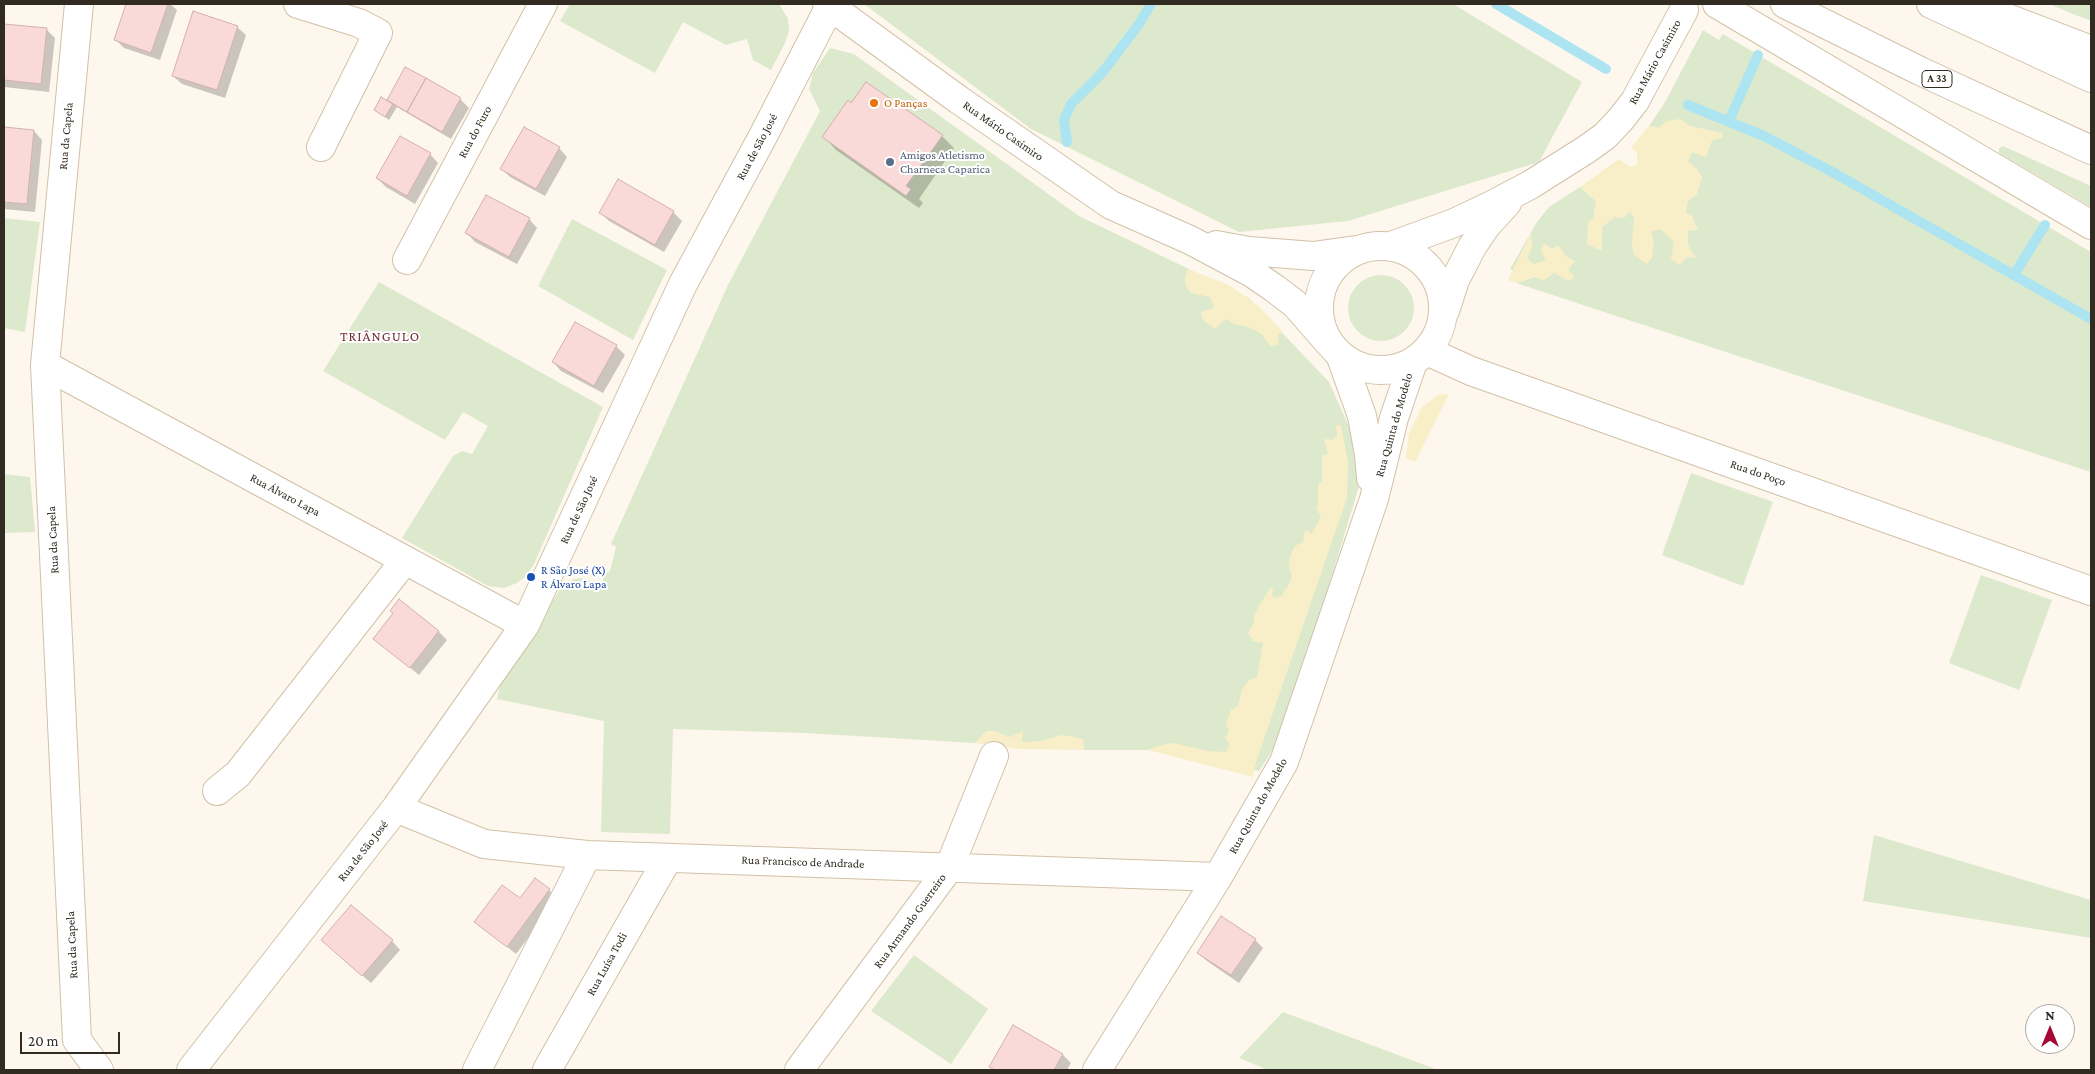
<!DOCTYPE html>
<meta charset="utf-8">
<style>
body{margin:0}
#map{position:relative;width:2095px;height:1074px;overflow:hidden;background:#fef7ed;font-family:"Crimson Pro",serif}
canvas{display:block}
.frame{position:absolute;inset:0;border:5px solid #312b21;pointer-events:none}
.north{position:absolute;left:2025px;top:1004px;width:50px;height:50px;box-sizing:border-box;background:#fff;border:1px solid #adaaa6;border-radius:50%;rotate:0deg;font-size:14px;font-weight:700;line-height:20px;text-align:center;color:#312b21}
.north::after{content:'';display:block;margin:auto;width:18px;height:22px;background:#a40833;clip-path:polygon(50% 0,100% 100%,50% 72%,0 100%)}
.scale{position:absolute;left:20px;top:1032px;width:100px;height:22px;box-sizing:border-box;border:2px solid #312b21;border-top:0;padding-left:6px;font-size:15px;line-height:18px;white-space:nowrap;color:#312b21;-webkit-text-stroke:4px #fff;paint-order:stroke}
</style>
<div id="map">
<canvas width="2095" height="1074"></canvas>
<div class="frame"></div>
<div class="north">N</div>
<div class="scale">20 m</div>
</div>
<script>
const ctx = document.querySelector('canvas').getContext('2d');
ctx.lineJoin = 'round';
function paint(path, color) {
  ctx.fillStyle = color;
  ctx.fill(path, 'evenodd');
}
function poly(rows) {
  const path = new Path2D();
  for (const r of rows) {
    if (r.length === 3) {
      path.moveTo(r[0] + r[2], r[1]);
      path.arc(r[0], r[1], r[2], 0, 2 * Math.PI);
      continue;
    }
    path.moveTo(r[0], r[1]);
    for (let i = 2; i < r.length; i += 2) path.lineTo(r[i], r[i + 1]);
  }
  return path;
}
function strokePath(path, color, width, dash) {
  ctx.strokeStyle = color;
  ctx.lineWidth = width;
  ctx.lineCap = dash ? 'butt' : 'round';
  ctx.setLineDash(dash || []);
  ctx.stroke(path);
}
function label(font, color, halo, rows, align = 'center') {
  ctx.font = font + ' "Crimson Pro",serif';
  ctx.lineWidth = 4;
  ctx.setLineDash([]);
  ctx.textBaseline = 'middle';
  ctx.strokeStyle = halo;
  ctx.fillStyle = color;
  for (const [text, x, y, turn = 0] of rows) {
    ctx.save();
    ctx.translate(x, y);
    ctx.rotate((+turn || 0) * Math.PI / 180);
    ctx.textAlign = isNaN(turn) ? turn : align;
    if (halo) ctx.strokeText(text, 0, 0);
    ctx.fillText(text, 0, 0);
    ctx.restore();
  }
}
paint(poly([
 [570,4,779,4,788,19,789,31,785,43,771,70,753,60,747,39,726,45,683,22,655,73,560,21],
 [864,4,1453,4,1582,82,1539,162,1348,221,1239,232,1031,129],
 [2049,4,2091,4,2091,21,2073,14],
 [1703,30,1719,40,1723,34,2091,252,2091,472,1516,283,1532,278,1510,269,1537,222,1549,207,1580,187,1596,201,1679,134,1709,148,1712,140,1721,133,1689,126,1659,128,1649,126,1664,104],
 [830,48,854,54,1079,216,1249,298,1329,382,1352,433,1361,480,1284,733,1259,771,1154,748,1148,750,1084,750,1084,746,975,743,805,733,673,729,670,834,601,832,604,721,497,699,500,686,562,586,574,579,582,578,602,585,604,575,610,571,616,547,611,544,728,285,820,111,809,89,813,73],
 [2003,146,2091,186,2091,207,1999,153,1999,148],
 [4,218,40,222,25,332,4,328],
 [572,219,667,270,633,340,538,286],
 [1381,308,33],
 [379,282,603,407,534,564,527,576,517,583,504,588,488,586,402,538,453,456,462,451,472,454,488,426,463,412,445,440,323,371],
 [1691,473,1773,502,1743,586,1662,555],
 [4,474,30,477,35,532,4,533],
 [1981,575,2052,600,2019,690,1949,663],
 [1874,835,2091,900,2091,938,1863,901],
 [914,955,988,1009,951,1064,871,1011],
 [1283,1012,1438,1070,1268,1070,1239,1058]
]), '#dde9cc');
paint(poly([
 [1681,119,1689,126,1722,133,1723,138,1712,140,1706,157,1692,152,1688,161,1696,168,1702,177,1697,194,1688,201,1686,213,1692,216,1698,230,1688,231,1688,245,1696,258,1688,257,1679,265,1671,259,1674,242,1660,229,1651,232,1654,241,1652,258,1647,264,1634,255,1632,246,1634,218,1630,212,1624,218,1615,217,1602,227,1602,251,1587,244,1588,223,1593,218,1596,201,1580,187,1619,159,1631,167,1637,164,1637,152,1631,148,1649,126,1659,128,1666,121],
 [1531,233,1532,247,1527,258,1534,264,1546,260,1541,250,1545,243,1552,249,1558,245,1567,257,1575,261,1568,270,1575,277,1569,281,1554,273,1544,280,1534,277,1516,283,1508,280],
 [1188,269,1229,285,1261,308,1283,332,1278,335,1279,345,1270,346,1262,334,1246,326,1233,324,1226,319,1215,329,1203,320,1201,312,1214,308,1210,297,1191,293,1185,284,1185,276],
 [1449,394,1415,462,1406,458,1409,433,1422,407,1438,395],
 [1341,425,1348,462,1347,498,1256,762,1253,777,1148,750,1157,746,1172,743,1208,751,1226,752,1230,744,1225,738,1229,730,1226,723,1231,710,1238,706,1242,689,1249,680,1257,677,1263,643,1253,641,1248,633,1253,625,1255,613,1270,588,1273,588,1272,595,1274,598,1281,596,1288,586,1292,576,1289,567,1290,556,1295,546,1303,542,1305,530,1312,533,1321,517,1316,508,1318,505,1318,485,1322,481,1322,456,1328,454,1324,439,1332,440,1338,434,1335,426],
 [986,731,995,731,1010,737,1023,731,1022,742,1042,741,1061,735,1069,736,1083,739,1084,750,1018,749,975,743]
]), '#f8efc9');
paint(poly([
 [127,4,170,4,177,10,160,60,124,48,115,39],
 [4,25,46,29,55,38,49,92,4,87],
 [237,27,246,35,225,98,182,84,173,76],
 [406,69,460,99,469,108,451,139,397,107,389,120,375,110,387,102],
 [4,128,34,131,42,140,35,212,4,209],
 [942,136,954,148,919,199,923,203,919,208,836,150,824,137],
 [559,148,567,157,545,196,510,177,502,169],
 [430,154,438,163,415,204,386,187,377,178],
 [619,181,673,212,682,221,664,252,609,221,601,213],
 [529,219,537,228,517,264,475,242,467,233],
 [616,346,625,355,603,393,561,371,553,362],
 [439,632,447,640,419,675,375,639],
 [549,890,557,899,516,954,476,922,520,899],
 [1255,940,1263,948,1239,983,1207,961,1198,953],
 [392,941,400,950,371,983,331,948],
 [1013,1027,1063,1055,1071,1063,1067,1070,994,1070,990,1066]
]), '#0003');
strokePath(poly([
 [1496,4,1606,69],
 [1688,105,1764,136,1836,174,2091,319],
 [1729,121,1758,55],
 [1067,142,1064,120,1071,104,1102,73,1139,24,1151,4],
 [2014,275,2045,225]
]), '#ace4f2', 10);
const building = poly([
 [126,4,168,4,151,53,114,40,126,4],
 [193,11,238,26,217,90,172,76,193,11],
 [4,24,47,28,41,84,4,80,4,24],
 [405,67,426,78,407,112,387,100,405,67],
 [426,78,461,98,442,132,407,112,426,78],
 [866,82,943,135,906,186,911,189,906,196,822,137,848,100,851,103,866,82],
 [381,97,393,104,385,117,374,110,381,97],
 [4,127,34,130,27,204,4,202,4,127],
 [524,127,560,147,536,189,500,169,524,127],
 [400,136,431,153,407,196,376,178,400,136],
 [618,179,674,211,655,245,599,213,618,179],
 [486,195,530,218,509,257,465,233,486,195],
 [575,322,617,345,594,386,552,362,575,322],
 [399,599,439,631,410,668,373,639,393,613,390,611,399,599],
 [535,878,550,889,507,947,474,922,502,885,520,898,535,878],
 [351,905,393,940,362,976,321,940,351,905],
 [1221,916,1256,939,1231,975,1197,953,1221,916],
 [1013,1025,1063,1054,1054,1070,995,1070,989,1067,1013,1025]
]);
paint(building, '#fadad8');
strokePath(building, '#d2b0ae', 1);
const minor = poly([
 [79,4,45,365,77,1040,99,1070],
 [298,4,359,23,378,33,321,147],
 [827,4,959,100,1111,205,1190,240,1252,273,1274,288,1295,304,1329,343],
 [1216,245,1249,251,1313,256,1356,250],
 [1381,308,62],
 [1391,246,1454,223,1492,205,1530,185,1587,149,1605,136,1621,119,1635,101,1684,10],
 [407,260,543,4],
 [1445,311,1455,280,1472,247,1486,226,1507,203],
 [1427,351,1471,371,2091,591],
 [1341,357,1362,416,1369,455,1371,478],
 [45,365,525,625],
 [217,791,238,774,405,560],
 [396,808,484,844,587,855,1218,877],
 [191,1070,396,808,525,625,683,284,762,138,830,6],
 [477,1070,587,855],
 [547,1070,668,858],
 [799,1070,949,868,994,756],
 [1097,1070,1218,877,1284,762,1374,499,1394,418,1413,362]
]);
const highway = poly([
 [1717,4,2091,225],
 [1785,4,1920,71,2091,150],
 [1931,4,2091,78],
 [1976,6,2091,50]
]);
strokePath(minor, '#d1c1a7', 30);
strokePath(highway, '#d1c1a7', 30);
strokePath(minor, '#fff', 28);
strokePath(highway, '#fff', 28);
for (const [x, y, r, color] of [
 [874,103,5,"#e8710a"],
 [890,162,5,"#5c6f8a"],
 [531,577,5,"#1a4fb4"]
]) {
  const dot = new Path2D();
  dot.arc(x, y, r, 0, 2 * Math.PI);
  ctx.fillStyle = color;
  ctx.fill(dot);
  strokePath(dot, '#fff', 2);
}
for (const [x, y, w] of [
 [1937,79,30]
]) {
  const box = new Path2D();
  box.roundRect(x - w / 2, y - 8.5, w, 17, 4);
  ctx.fillStyle = '#fff';
  ctx.fill(box);
  strokePath(box, '#312b21', 1);
}
label('bold 11px', '#312b21', null, [
 ["A 33",1937,79]
]);
label('12px', '#312b21', '#fff', [
 ["Rua Mário Casimiro",1655,62,-61],
 ["Rua Mário Casimiro",1003,131,35],
 ["Rua do Furo",475,132,-62],
 ["Rua da Capela",66,136,-85],
 ["Rua de São José",757,147,-62],
 ["Rua Quinta do Modelo",1394,425,-74],
 ["Rua do Poço",1758,473,19],
 ["Rua Álvaro Lapa",285,495,28],
 ["Rua de São José",579,510,-65],
 ["Rua da Capela",53,540,-93],
 ["Rua Quinta do Modelo",1258,806,-61],
 ["Rua de São José",363,851,-52],
 ["Rua Francisco de Andrade",803,862,2],
 ["Rua Armando Guerreiro",910,921,-54],
 ["Rua da Capela",72,945,-93],
 ["Rua Luísa Todi",607,964,-61]
]);
label('12px', '#c56008', '#fff', [
 ["O Panças",884,103]
], 'left');
label('12px', '#4e5e75', '#fff', [
 ["Amigos Atletismo",900,155],
 ["Charneca Caparica",900,169]
], 'left');
label('12px', '#164399', '#fff', [
 ["R São José (X)",541,570],
 ["R Álvaro Lapa",541,584]
], 'left');
ctx.letterSpacing = '1px';
label('14px', '#762f37', '#fff', [
 ["TRIÂNGULO",380,337]
]);
ctx.letterSpacing = '0px';
</script>
